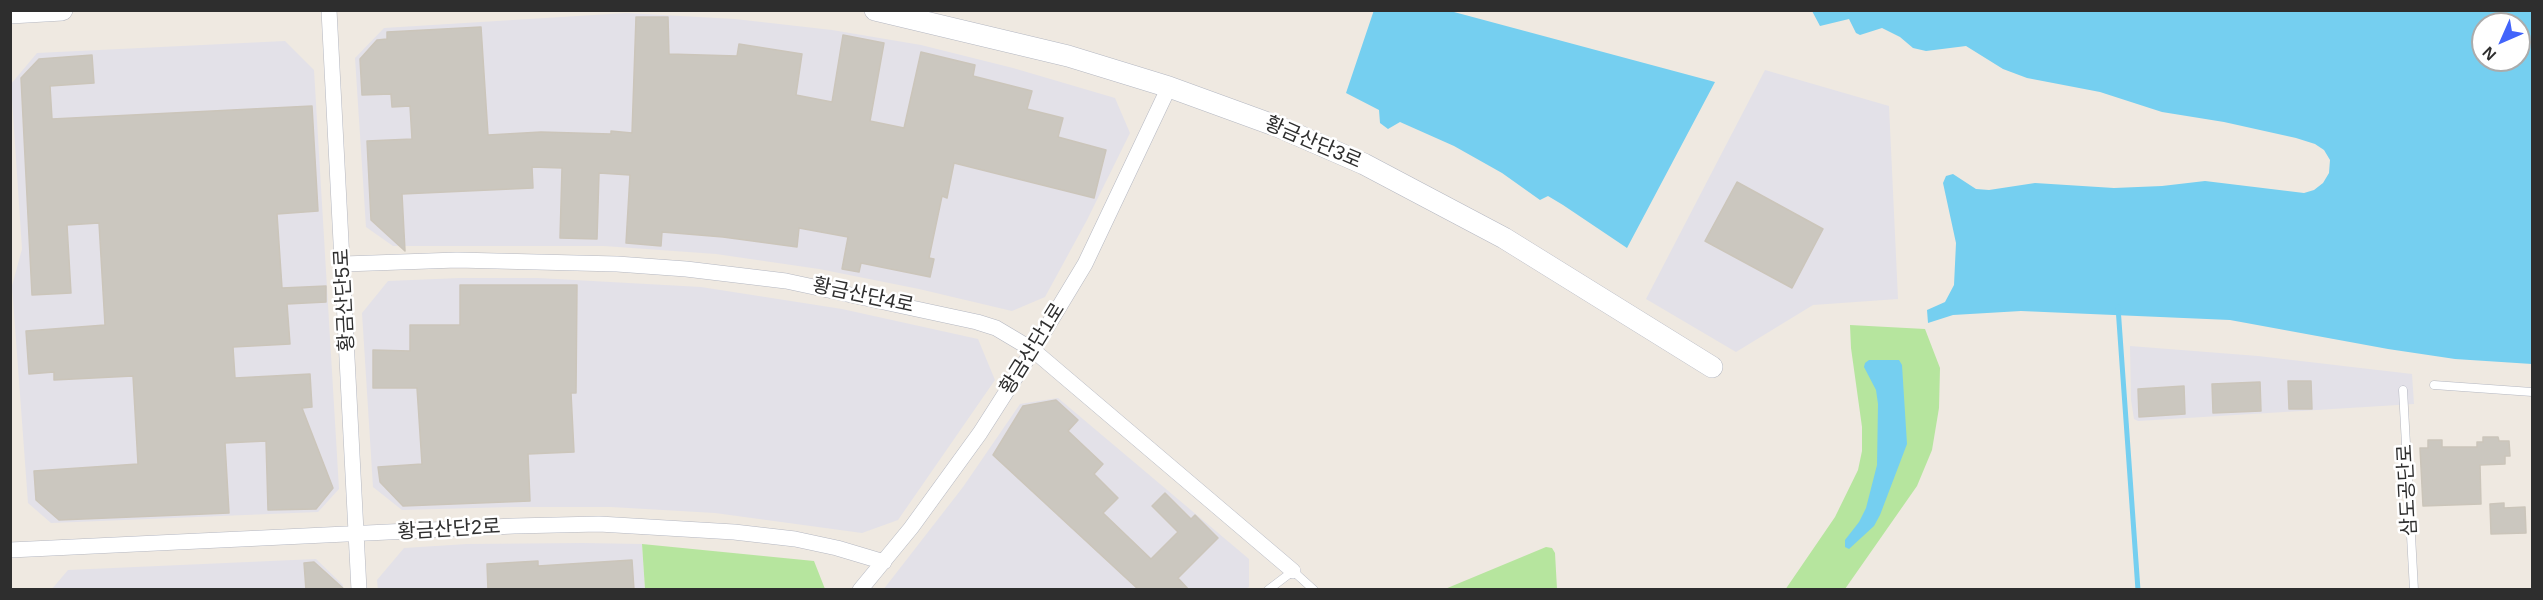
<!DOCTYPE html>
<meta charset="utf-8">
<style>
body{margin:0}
#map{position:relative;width:2543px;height:600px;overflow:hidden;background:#efe9e1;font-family:Helvetica,sans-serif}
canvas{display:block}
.frame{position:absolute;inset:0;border:12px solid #2e2e2e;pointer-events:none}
.north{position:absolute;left:2471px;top:12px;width:60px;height:60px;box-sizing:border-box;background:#fff;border:2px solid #ababab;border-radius:50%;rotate:225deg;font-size:16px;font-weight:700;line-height:24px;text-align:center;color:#2e2e2e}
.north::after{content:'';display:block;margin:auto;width:21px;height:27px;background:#4264fb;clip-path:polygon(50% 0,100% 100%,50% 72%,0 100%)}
</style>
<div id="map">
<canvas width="2543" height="600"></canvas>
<div class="frame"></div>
<div class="north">N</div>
</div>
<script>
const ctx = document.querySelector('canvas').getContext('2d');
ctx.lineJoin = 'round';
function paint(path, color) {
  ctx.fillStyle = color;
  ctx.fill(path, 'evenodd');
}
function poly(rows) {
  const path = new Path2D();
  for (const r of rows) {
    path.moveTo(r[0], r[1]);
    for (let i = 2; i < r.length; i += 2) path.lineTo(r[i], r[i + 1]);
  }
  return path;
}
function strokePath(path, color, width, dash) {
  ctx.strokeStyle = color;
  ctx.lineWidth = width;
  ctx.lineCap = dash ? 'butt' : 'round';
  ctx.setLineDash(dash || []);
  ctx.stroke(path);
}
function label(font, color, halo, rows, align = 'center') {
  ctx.font = font + ' Helvetica,"Noto Sans KR",sans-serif';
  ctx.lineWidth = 5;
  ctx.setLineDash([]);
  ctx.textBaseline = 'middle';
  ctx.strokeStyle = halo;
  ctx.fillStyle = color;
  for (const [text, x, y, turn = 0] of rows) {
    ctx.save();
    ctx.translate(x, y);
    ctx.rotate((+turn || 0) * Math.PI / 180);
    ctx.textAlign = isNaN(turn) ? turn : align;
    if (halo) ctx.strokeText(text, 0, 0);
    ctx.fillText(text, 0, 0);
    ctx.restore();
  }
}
paint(poly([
 [626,13,735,19,832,30,921,45,1013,68,1115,98,1130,133,1087,220,1045,297,1012,311,919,289,819,269,716,254,604,246,393,246,366,227,355,58,384,28],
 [285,41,314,70,339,489,318,512,51,523,28,503,12,286,22,249,11,84,37,53],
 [1765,70,1889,106,1898,299,1813,305,1736,352,1646,299],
 [460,278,538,278,701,287,842,309,978,339,995,380,898,520,862,533,715,513,611,507,511,507,402,510,373,487,362,313,388,281],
 [2130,346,2258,356,2412,374,2414,404,2138,421,2134,419,2131,400],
 [1058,398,1249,559,1249,587,1245,589,883,590,963,487,1020,404],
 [583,543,642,544,645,589,378,590,377,580,404,548,467,544],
 [316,559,343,585,343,589,51,590,68,570]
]), '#e3e1e8');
paint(poly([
 [1850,325,1925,329,1940,368,1939,408,1932,450,1917,486,1845,589,1785,590,1835,517,1858,470,1862,451,1862,427,1851,348],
 [642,544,814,561,825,589,645,589],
 [1546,547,1552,548,1555,553,1557,589,1445,589]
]), '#b6e59e');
paint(poly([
 [1374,10,1454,12,1715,82,1627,248,1563,205,1548,196,1540,200,1502,173,1454,146,1400,122,1388,129,1380,123,1379,110,1346,93],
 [1812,11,2532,11,2532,364,2455,359,2388,349,2230,320,2021,311,1953,315,1928,323,1927,310,1945,302,1954,285,1956,243,1943,183,1946,176,1953,174,1976,189,1989,190,2035,183,2114,188,2162,186,2205,181,2304,193,2314,190,2323,183,2329,173,2330,160,2324,150,2315,144,2296,138,2224,122,2162,112,2100,92,2027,78,2003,69,1966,46,1926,51,1913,48,1900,37,1882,28,1860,35,1856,33,1849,19,1820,26],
 [2483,24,2519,24,2519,60,2483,60],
 [1869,360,1899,360,1902,365,1907,444,1880,515,1874,526,1849,549,1845,547,1845,540,1859,522,1866,508,1877,465,1878,404,1876,390,1864,367,1865,363]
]), '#75cff0');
strokePath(poly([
 [2118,307,2138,590]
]), '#75cff0', 5);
const building = poly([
 [636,17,668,17,669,54,737,56,739,44,802,54,796,95,832,102,843,35,884,43,870,121,904,128,921,52,975,65,973,76,1032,91,1027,109,1063,118,1058,137,1106,150,1094,198,954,163,947,198,942,196,929,258,934,259,930,277,861,263,859,272,842,269,848,237,799,228,797,247,723,237,662,232,661,246,626,243,630,175,599,173,597,239,560,238,562,168,532,167,533,188,402,194,405,251,371,220,367,141,412,139,410,106,392,107,391,94,362,95,360,59,377,40,387,39,387,32,481,27,488,135,541,132,611,134,611,131,632,133,636,17],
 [92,55,94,83,50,86,52,119,312,106,318,211,277,214,282,288,326,286,326,302,287,304,290,344,233,347,235,378,310,374,312,407,302,408,333,488,316,509,268,510,266,441,225,443,229,513,59,520,36,500,34,471,138,464,133,376,54,380,54,372,29,374,26,331,105,325,99,223,67,225,71,293,32,295,21,78,39,59,92,55],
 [1737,182,1823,229,1792,288,1705,241,1737,182],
 [460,285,577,285,576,393,571,393,574,452,528,454,530,501,403,506,380,482,378,467,422,464,417,388,373,388,373,350,410,351,410,325,460,325,460,285],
 [2288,381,2311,381,2312,409,2289,409,2288,381],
 [2260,382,2261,411,2213,413,2212,384,2260,382],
 [2184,386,2185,414,2139,417,2138,389,2184,386],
 [1056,400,1078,420,1068,431,1103,464,1094,474,1118,498,1103,513,1151,559,1178,532,1152,506,1165,493,1191,519,1195,515,1218,538,1178,578,1189,590,1139,590,993,455,1023,406,1056,400],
 [2483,437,2498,437,2499,441,2509,441,2510,456,2505,456,2505,464,2480,465,2481,504,2423,506,2420,448,2428,448,2428,440,2442,440,2442,447,2477,447,2477,442,2483,442,2483,437],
 [2504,503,2504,508,2525,507,2526,533,2491,534,2490,504,2504,503],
 [632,560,634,590,488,590,487,564,538,561,538,566,632,560],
 [314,562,345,590,306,590,304,563,314,562]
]);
paint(building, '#cbc7bf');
strokePath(building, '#cbc5ba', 1.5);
const lane = poly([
 [2434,385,2532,392],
 [2403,390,2414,590],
 [1268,590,1293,571,1314,590]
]);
const street = poly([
 [329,10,359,590],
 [344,264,457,260,617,264,686,269,786,281,977,322,996,328,1033,350,1293,571],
 [10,550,514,526,599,524,734,532,795,539,837,548,884,562],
 [860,590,911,528,980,433,1033,350,1085,264,1169,87]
]);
const secondary = poly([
 [875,10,1068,56,1169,87,1279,127,1364,164,1504,238,1712,367],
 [10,13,62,10]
]);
strokePath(lane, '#b4b7c1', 9);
strokePath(street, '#b4b7c1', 16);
strokePath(secondary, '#b4b7c1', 22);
strokePath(lane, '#fff', 8);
strokePath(street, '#fff', 15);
strokePath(secondary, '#fff', 21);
label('20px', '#2e2e2e', '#fff', [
 ["황금산단3로",1313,143,23],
 ["황금산단4로",863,296,12],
 ["황금산단5로",345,300,-93],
 ["황금산단1로",1033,349,-58],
 ["삼도공단로",2408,490,-93],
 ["황금산단2로",449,530,-3]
]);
</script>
